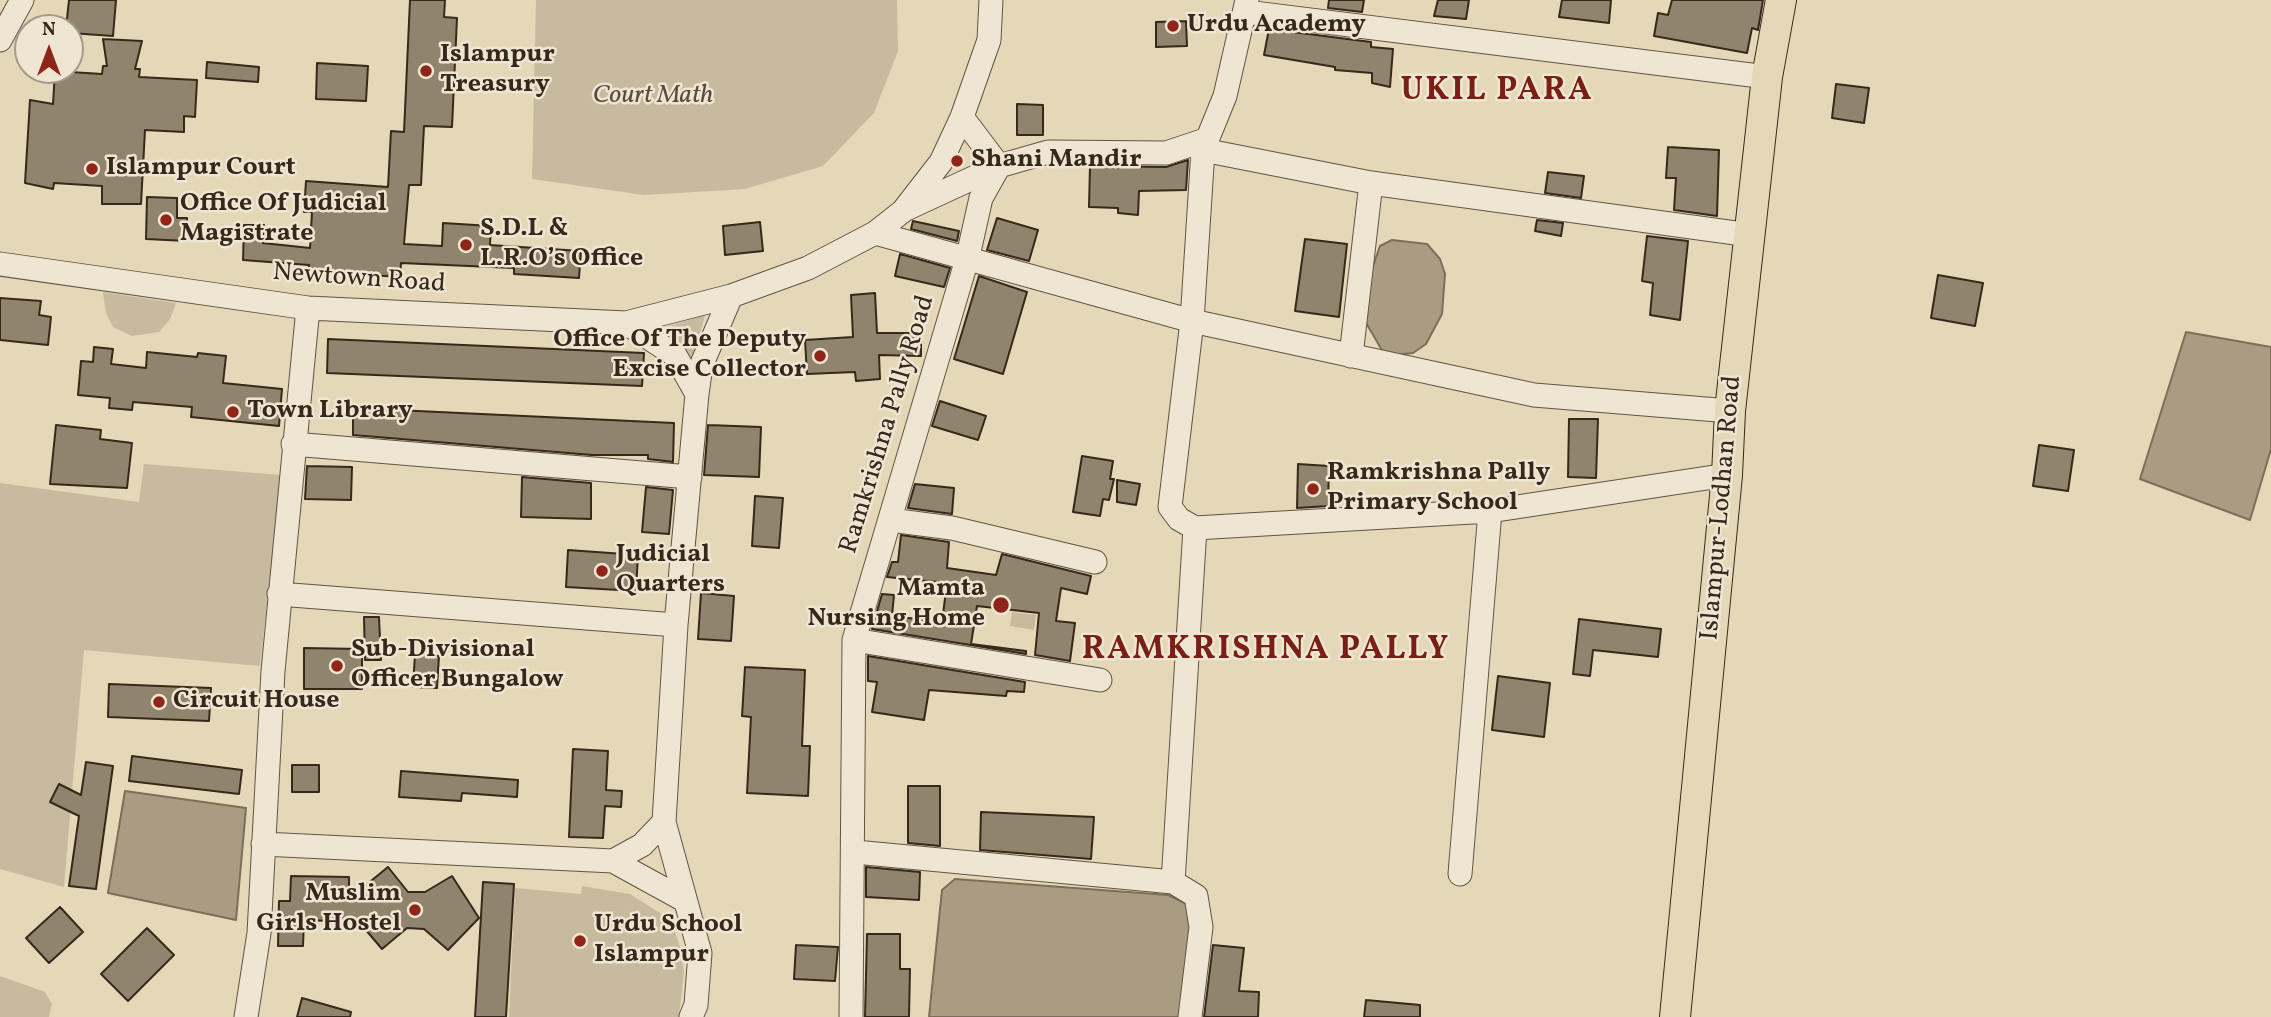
<!DOCTYPE html>
<meta charset="utf-8">
<style>
body{margin:0}
#map{position:relative;width:2271px;height:1017px;overflow:hidden;background:#e5d8b9;font-family:Vollkorn,serif}
canvas{display:block}
.north{position:absolute;left:14px;top:14px;width:70px;height:70px;box-sizing:border-box;background:#eee6d2;border:2px solid #a59a89;border-radius:50%;rotate:0deg;font-size:19px;font-weight:700;line-height:28px;text-align:center;color:#37281b}
.north::after{content:'';display:block;margin:auto;width:24px;height:32px;background:#8f2418;clip-path:polygon(50% 0,100% 100%,50% 72%,0 100%)}
</style>
<div id="map">
<canvas width="2271" height="1017"></canvas>
<div class="north">N</div>
</div>
<script>
const ctx = document.querySelector('canvas').getContext('2d');
ctx.lineJoin = 'round';
function paint(path, color) {
  ctx.fillStyle = color;
  ctx.fill(path, 'evenodd');
}
function poly(rows) {
  const path = new Path2D();
  for (const r of rows) {
    path.moveTo(r[0], r[1]);
    for (let i = 2; i < r.length; i += 2) path.lineTo(r[i], r[i + 1]);
  }
  return path;
}
function strokePath(path, color, width, dash) {
  ctx.strokeStyle = color;
  ctx.lineWidth = width;
  ctx.lineCap = dash ? 'butt' : 'round';
  ctx.setLineDash(dash || []);
  ctx.stroke(path);
}
function label(font, color, halo, rows, align = 'center') {
  ctx.font = font + ' Vollkorn,serif';
  ctx.lineWidth = 5;
  ctx.setLineDash([]);
  ctx.textBaseline = 'middle';
  ctx.strokeStyle = halo;
  ctx.fillStyle = color;
  for (const [text, x, y, turn = 0] of rows) {
    ctx.save();
    ctx.translate(x, y);
    ctx.rotate((+turn || 0) * Math.PI / 180);
    ctx.textAlign = isNaN(turn) ? turn : align;
    if (halo) ctx.strokeText(text, 0, 0);
    ctx.fillText(text, 0, 0);
    ctx.restore();
  }
}
paint(poly([
 [536,0,897,0,898,51,874,113,823,166,745,189,644,195,532,179],
 [103,292,176,303,170,319,159,332,132,336,113,327,106,313],
 [705,315,693,360,666,327],
 [144,464,281,475,260,666,84,650,64,887,0,869,0,483,139,502],
 [1012,612,1036,615,1034,630,1010,626],
 [582,886,630,894,671,920,680,947,684,972,679,1017,509,1017,515,888,581,894],
 [0,976,45,992,52,1004,49,1017,0,1017]
]), '#c7ba9e');
const water = poly([
 [1392,240,1427,244,1440,259,1445,274,1442,314,1426,344,1413,353,1395,355,1383,352,1365,321,1366,286,1380,246,1392,240],
 [2186,332,2271,347,2271,449,2250,520,2140,479,2186,332],
 [125,791,246,808,236,920,108,893,125,791],
 [955,879,1168,895,1185,903,1195,922,1183,1017,929,1017,942,890,955,879]
]);
paint(water, '#aa9c83');
strokePath(water, '#7c6e59', 2);
const building = poly([
 [69,0,116,0,113,36,70,33,70,28,66,28,69,0],
 [410,0,445,0,444,17,457,18,452,127,424,126,421,185,409,185,404,244,442,246,443,223,491,226,490,245,581,251,579,278,514,274,514,268,401,263,400,277,308,271,309,265,243,260,244,225,264,225,263,243,310,248,312,212,304,212,306,181,388,187,391,131,404,132,410,0],
 [1329,0,1364,0,1362,12,1328,8,1329,0],
 [1438,0,1469,0,1466,19,1434,16,1438,0],
 [1562,0,1611,0,1609,23,1559,17,1562,0],
 [1672,0,1763,0,1758,30,1752,28,1747,53,1654,36,1658,13,1668,15,1672,0],
 [1186,21,1187,46,1156,47,1156,22,1186,21],
 [1269,29,1371,42,1371,47,1393,49,1390,87,1372,83,1372,73,1335,70,1335,67,1264,55,1269,29],
 [103,39,142,41,135,69,140,69,139,77,197,80,195,117,184,116,184,132,145,130,141,204,102,204,102,186,54,183,53,189,25,183,30,100,53,104,55,71,102,74,103,66,107,66,103,39],
 [207,62,259,67,258,82,206,78,207,62],
 [317,63,368,66,366,101,316,99,317,63],
 [1836,84,1869,88,1864,123,1832,118,1836,84],
 [1017,104,1043,105,1043,135,1017,135,1017,104],
 [1668,147,1719,150,1717,216,1674,210,1676,178,1666,178,1668,147],
 [1188,160,1186,190,1139,191,1138,215,1118,213,1118,208,1089,207,1090,166,1166,167,1188,160],
 [1548,172,1584,176,1581,198,1545,193,1548,172],
 [147,197,177,198,177,218,187,218,187,241,146,239,147,197],
 [997,218,1038,230,1029,261,987,250,997,218],
 [1537,220,1563,223,1561,236,1535,231,1537,220],
 [913,221,959,231,957,241,911,229,913,221],
 [760,222,763,251,725,255,723,226,760,222],
 [1647,236,1688,241,1680,320,1650,315,1653,283,1642,281,1647,236],
 [1305,239,1347,244,1339,317,1295,311,1305,239],
 [900,254,950,268,944,287,895,276,900,254],
 [1938,275,1983,283,1975,326,1931,318,1938,275],
 [979,276,1027,292,1003,374,954,359,979,276],
 [875,293,877,333,921,333,921,356,879,355,880,379,856,381,855,372,807,374,805,340,853,337,851,295,875,293],
 [0,298,41,301,39,315,51,317,48,345,0,340,0,298],
 [328,339,644,353,642,386,327,373,328,339],
 [94,347,113,349,111,364,146,368,147,352,197,357,198,353,226,356,223,383,282,389,279,426,191,417,192,407,133,402,132,410,109,408,110,398,78,395,81,361,93,362,94,347],
 [940,401,986,416,978,440,932,426,940,401],
 [353,408,674,423,673,462,648,459,648,455,592,455,353,435,353,408],
 [1569,419,1598,419,1596,478,1568,477,1569,419],
 [56,425,101,430,100,439,132,443,127,488,50,484,56,425],
 [708,425,761,427,759,477,704,475,708,425],
 [2039,445,2074,450,2068,491,2033,486,2039,445],
 [1082,456,1113,461,1110,479,1114,479,1109,500,1103,499,1100,516,1073,512,1082,456],
 [1298,464,1329,466,1328,506,1297,508,1298,464],
 [307,466,352,467,351,500,305,499,307,466],
 [522,477,591,483,591,519,521,517,522,477],
 [1117,480,1140,484,1136,505,1117,502,1117,480],
 [915,484,954,488,952,514,908,508,915,484],
 [646,487,673,490,669,534,642,532,646,487],
 [755,496,783,498,779,548,752,546,755,496],
 [901,535,949,542,947,568,996,575,1002,554,1091,576,1087,594,1061,588,1056,621,1075,623,1070,661,1035,655,1039,613,977,606,971,644,1026,651,1026,654,872,629,882,594,894,595,892,616,942,622,947,583,887,577,892,562,898,562,901,535],
 [568,550,638,555,636,591,566,587,568,550],
 [701,593,734,596,731,641,698,639,701,593],
 [364,617,379,617,381,660,365,660,364,617],
 [1579,619,1661,629,1658,657,1593,650,1590,676,1573,674,1579,619],
 [304,648,362,649,362,689,304,689,304,648],
 [415,654,439,656,437,688,413,687,415,654],
 [868,656,1025,682,1024,692,1007,691,1006,696,929,690,924,720,872,712,877,682,868,681,868,656],
 [745,667,805,670,802,746,810,746,808,796,747,793,751,717,742,716,745,667],
 [1498,676,1550,683,1544,737,1492,730,1498,676],
 [109,684,211,688,209,721,108,717,109,684],
 [573,749,608,751,606,790,622,791,621,807,605,806,603,838,569,837,573,749],
 [132,756,242,770,239,794,129,781,132,756],
 [86,762,113,766,96,889,69,886,79,816,50,802,59,784,81,795,86,762],
 [292,765,319,765,319,792,292,792,292,765],
 [401,771,518,780,517,797,462,793,461,801,399,797,401,771],
 [908,786,940,786,940,846,908,843,908,786],
 [981,812,1094,817,1091,859,980,850,981,812],
 [388,867,408,892,425,892,452,876,479,918,448,950,424,929,407,928,382,949,359,922,304,920,303,946,278,946,279,901,290,901,291,876,349,877,349,899,388,867],
 [866,867,920,872,919,900,866,897,866,867],
 [483,882,514,884,506,1017,475,1017,483,882],
 [60,907,83,932,49,963,26,938,60,907],
 [147,928,174,955,128,1001,101,974,147,928],
 [867,934,900,934,900,969,910,969,909,1017,865,1017,867,934],
 [796,945,838,947,835,981,794,979,796,945],
 [1213,945,1244,948,1239,991,1259,992,1258,1017,1204,1017,1213,945],
 [302,998,351,1012,350,1017,297,1017,302,998],
 [1366,1000,1420,1005,1420,1017,1364,1017,1366,1000]
]);
paint(building, '#91846d');
strokePath(building, '#37281b', 2);
const minor = poly([
 [1246,12,1767,77],
 [0,40,22,0],
 [1203,150,1371,183,1750,235],
 [906,209,999,166,1048,152,1166,153,1208,139],
 [875,233,1192,321,1203,150,1225,96,1247,0],
 [0,264,308,308,626,323,731,296,808,268,875,233,903,211,941,162,962,117,989,40,991,0],
 [626,323,675,355,697,394],
 [1351,356,1371,183],
 [293,444,690,477],
 [890,520,952,528,1095,562],
 [1195,528,1490,511,1727,475],
 [279,594,676,625],
 [854,640,1100,680],
 [263,844,613,861,684,900],
 [855,852,1173,882,1196,896,1201,927,1190,1017],
 [613,861,642,845,664,822],
 [1460,874,1490,511],
 [1173,882,1195,528,1179,519,1170,507,1192,321,1534,395,1730,411],
 [246,1017,259,933,273,671,308,308],
 [691,1017,696,1005,700,953,664,822,676,625,697,394,701,366,731,296],
 [851,1017,854,640,968,256,981,198,999,166,962,117]
]);
const major = poly([
 [1675,1017,1727,475,1730,411,1767,77,1781,0]
]);
strokePath(minor, '#625442', 25);
strokePath(major, '#37281b', 32);
strokePath(minor, '#eee6d2', 23);
strokePath(major, '#e5d8b9', 30);
for (const [x, y, r, color] of [
 [1173,26,7,"#8f2418"],
 [426,71,7,"#8f2418"],
 [957,161,7,"#8f2418"],
 [92,169,7,"#8f2418"],
 [166,220,7,"#8f2418"],
 [466,245,7,"#8f2418"],
 [820,356,7,"#8f2418"],
 [233,412,7,"#8f2418"],
 [1313,489,7,"#8f2418"],
 [602,571,7,"#8f2418"],
 [1001,605,9,"#8f2418"],
 [337,666,7,"#8f2418"],
 [159,702,7,"#8f2418"],
 [415,910,7,"#8f2418"],
 [580,941,7,"#8f2418"]
]) {
  const dot = new Path2D();
  dot.arc(x, y, r, 0, 2 * Math.PI);
  ctx.fillStyle = color;
  ctx.fill(dot);
  strokePath(dot, '#eee6d2', 2.5);
}
label('bold 26px', '#37281b', '#eee6d2', [
 ["Urdu Academy",1187,26],
 ["Islampur",440,56],
 ["Treasury",440,86],
 ["Shani Mandir",971,161],
 ["Islampur Court",106,169],
 ["Office Of Judicial",180,205],
 ["Magistrate",180,235],
 ["S.D.L &",480,230],
 ["L.R.O’s Office",480,260],
 ["Office Of The Deputy",806,341,"right"],
 ["Excise Collector",806,371,"right"],
 ["Town Library",247,412],
 ["Ramkrishna Pally",1327,474],
 ["Primary School",1327,504],
 ["Judicial",616,556],
 ["Quarters",616,586],
 ["Mamta",985,590,"right"],
 ["Nursing Home",985,620,"right"],
 ["Sub-Divisional",351,651],
 ["Officer Bungalow",351,681],
 ["Circuit House",173,702],
 ["Muslim",401,895,"right"],
 ["Girls Hostel",401,925,"right"],
 ["Urdu School",594,926],
 ["Islampur",594,956]
], 'left');
label('italic 26px', '#5b4c3c', '#eee6d2', [
 ["Court Math",653,97]
]);
label('26px', '#37281b', '#eee6d2', [
 ["Newtown Road",359,280,4],
 ["Ramkrishna Pally Road",889,425,-73],
 ["Islampur-Lodhan Road",1723,508,-85]
]);
ctx.letterSpacing = '2px';
label('bold 33px', '#7a1f14', '#eee6d2', [
 ["UKIL PARA",1497,93],
 ["RAMKRISHNA PALLY",1266,652]
]);
ctx.letterSpacing = '0px';
</script>
